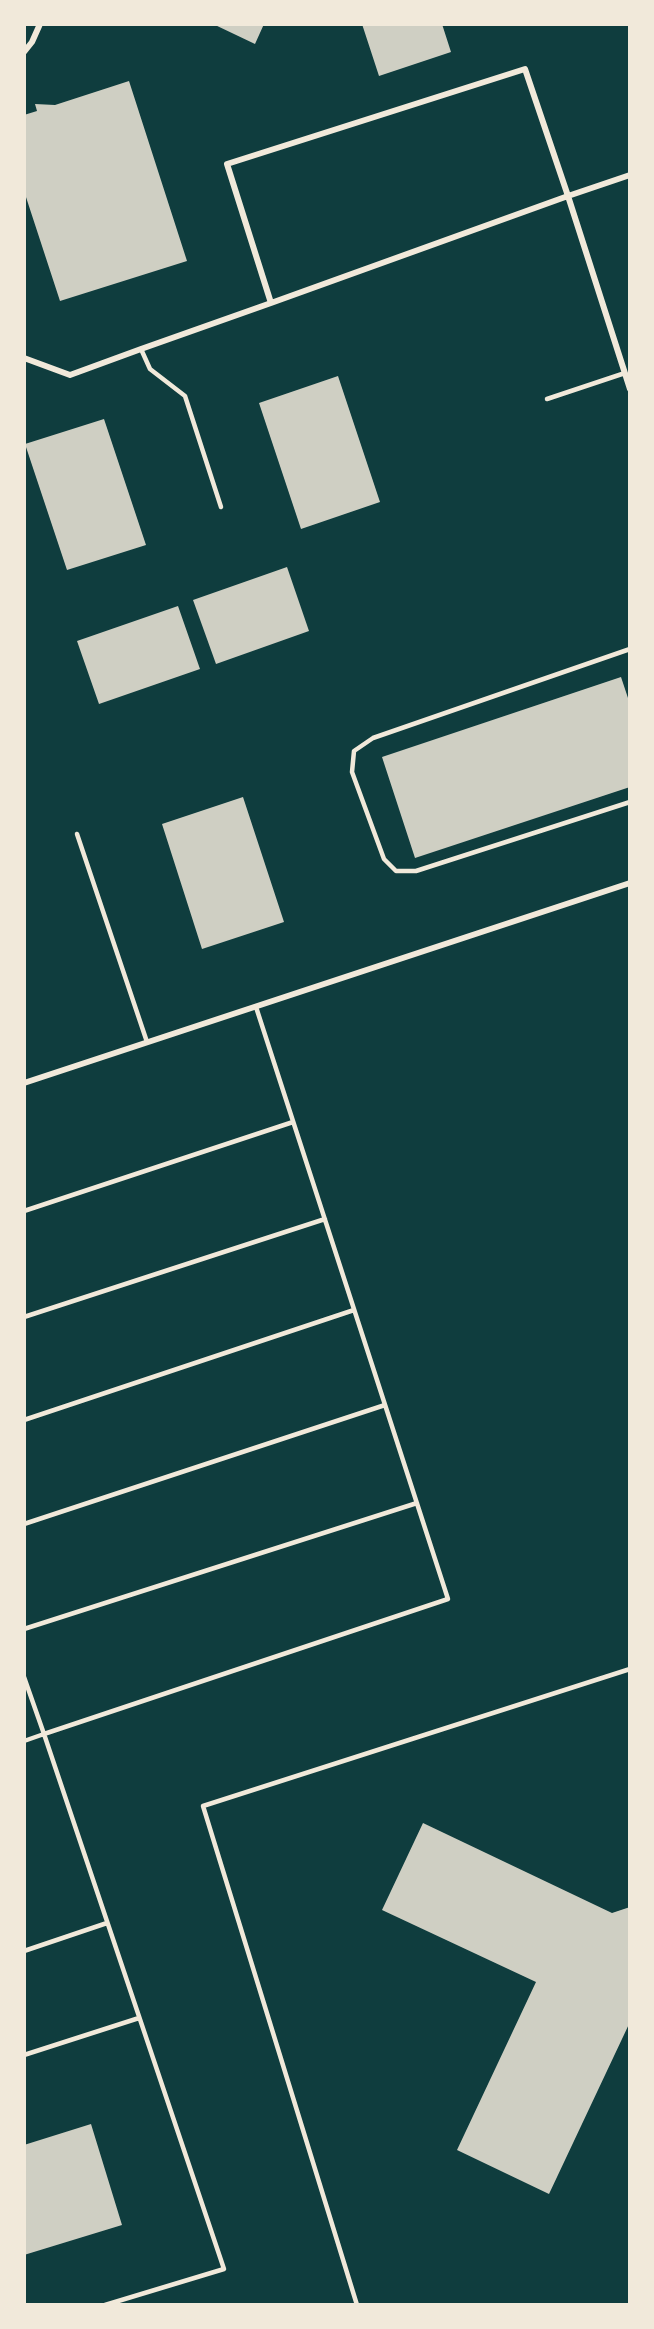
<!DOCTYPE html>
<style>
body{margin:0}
#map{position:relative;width:654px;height:2329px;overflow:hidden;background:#0f3d3e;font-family:"Nunito Sans",sans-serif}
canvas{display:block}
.frame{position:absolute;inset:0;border:26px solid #f1e9da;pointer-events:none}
</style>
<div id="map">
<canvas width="654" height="2329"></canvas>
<div class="frame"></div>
</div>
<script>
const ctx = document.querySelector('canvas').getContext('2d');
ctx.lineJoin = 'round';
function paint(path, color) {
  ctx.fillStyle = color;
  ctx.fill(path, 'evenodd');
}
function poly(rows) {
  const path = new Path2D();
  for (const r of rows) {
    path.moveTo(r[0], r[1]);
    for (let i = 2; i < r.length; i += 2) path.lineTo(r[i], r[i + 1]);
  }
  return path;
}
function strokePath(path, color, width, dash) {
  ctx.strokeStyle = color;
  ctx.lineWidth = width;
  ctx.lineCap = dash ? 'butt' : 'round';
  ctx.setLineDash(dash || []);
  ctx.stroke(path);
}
paint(poly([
 [213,24,264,24,255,44],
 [362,24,442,24,451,52,379,76],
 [129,81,187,261,60,301,24,191,24,115,37,111,35,104,55,105],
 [338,376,380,502,301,529,259,403],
 [104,419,146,545,67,570,25,444],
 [287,567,309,631,216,664,193,600],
 [178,606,200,669,99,704,77,641],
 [621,677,630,704,630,787,415,858,382,757],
 [243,797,284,922,202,949,162,824],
 [423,1823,612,1913,630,1907,630,2022,549,2194,457,2150,536,1982,382,1910],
 [91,2124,122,2225,24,2255,24,2145]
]), '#cfcfc3');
strokePath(poly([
 [141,349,150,369,185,396,221,507],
 [547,399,625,373],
 [630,649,373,738,354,751,352,772,384,859,396,871,416,871,630,802],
 [77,834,147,1042],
 [24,1211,293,1122],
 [24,1317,325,1219],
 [24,1420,354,1310],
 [24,1524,385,1405],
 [24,1629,417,1503],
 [24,1677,44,1734,448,1599,256,1007],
 [24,1741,44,1734,224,2269,105,2305],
 [24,1951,107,1923],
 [24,2055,139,2018],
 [357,2305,203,1806,630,1669]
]), '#f1e9da', 4.5);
strokePath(poly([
 [24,52,32,42,40,24],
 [630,175,568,196,630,389],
 [24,358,70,375,141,349,271,303,568,196,525,69,227,164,271,303],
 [24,1083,630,883]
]), '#f1e9da', 6);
</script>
